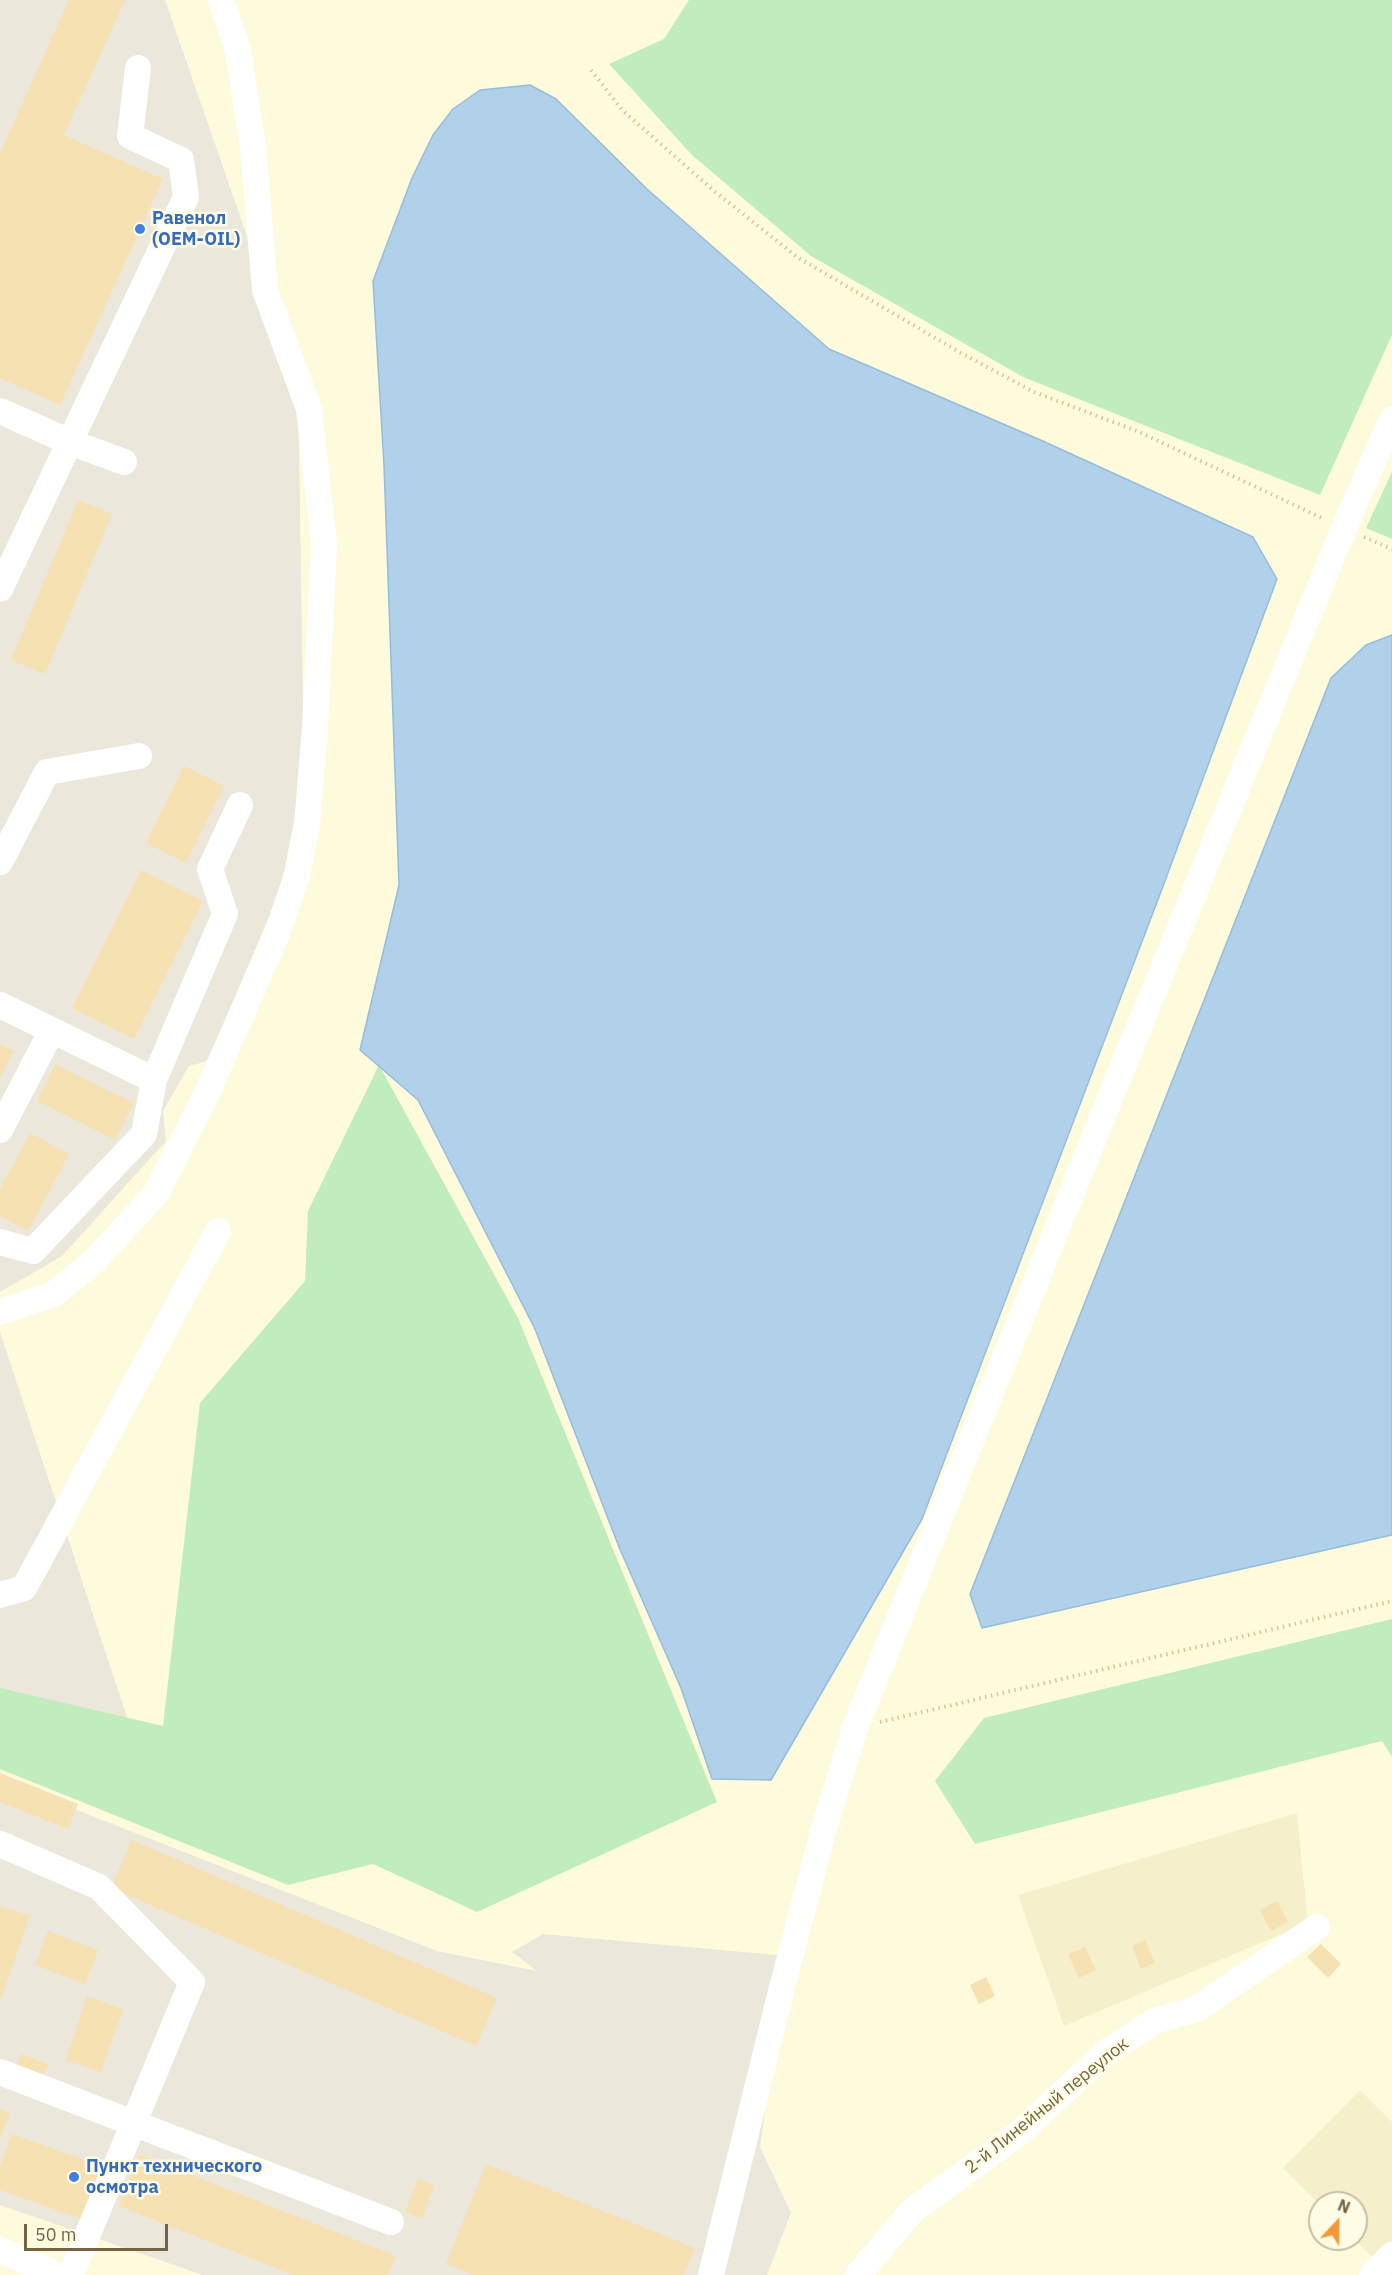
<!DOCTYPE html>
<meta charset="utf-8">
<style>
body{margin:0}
#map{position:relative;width:1392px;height:2275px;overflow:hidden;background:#fefbdd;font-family:"IBM Plex Sans",sans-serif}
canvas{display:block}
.north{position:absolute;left:1308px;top:2191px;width:60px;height:60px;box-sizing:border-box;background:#fffce5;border:2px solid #c8bfa5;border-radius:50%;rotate:22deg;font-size:16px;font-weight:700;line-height:24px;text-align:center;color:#756444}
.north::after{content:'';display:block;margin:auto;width:21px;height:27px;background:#f49737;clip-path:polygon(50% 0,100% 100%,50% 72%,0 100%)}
.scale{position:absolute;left:24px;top:2224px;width:144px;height:27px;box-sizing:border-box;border:3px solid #756444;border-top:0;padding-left:8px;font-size:18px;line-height:21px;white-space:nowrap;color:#756444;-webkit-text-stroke:4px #fffce5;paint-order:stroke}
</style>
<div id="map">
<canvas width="1392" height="2275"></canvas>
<div class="north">N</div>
<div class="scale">50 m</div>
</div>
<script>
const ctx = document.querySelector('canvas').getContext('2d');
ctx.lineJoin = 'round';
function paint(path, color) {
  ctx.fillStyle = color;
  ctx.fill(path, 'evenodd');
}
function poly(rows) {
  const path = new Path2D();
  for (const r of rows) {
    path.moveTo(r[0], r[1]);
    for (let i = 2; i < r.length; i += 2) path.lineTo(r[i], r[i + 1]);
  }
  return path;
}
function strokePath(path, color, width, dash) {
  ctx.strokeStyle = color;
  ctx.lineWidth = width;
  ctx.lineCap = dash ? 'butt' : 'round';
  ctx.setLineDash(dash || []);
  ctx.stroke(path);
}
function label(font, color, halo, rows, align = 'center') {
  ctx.font = font + ' "IBM Plex Sans",sans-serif';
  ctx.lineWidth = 5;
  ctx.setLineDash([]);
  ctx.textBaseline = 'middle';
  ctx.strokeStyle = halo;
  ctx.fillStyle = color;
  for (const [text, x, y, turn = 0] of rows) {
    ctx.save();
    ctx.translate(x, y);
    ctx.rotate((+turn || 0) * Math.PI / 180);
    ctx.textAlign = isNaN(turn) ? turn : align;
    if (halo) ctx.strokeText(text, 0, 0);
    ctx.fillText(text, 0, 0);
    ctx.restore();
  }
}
paint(poly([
 [1297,1813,1308,1923,1064,2026,1018,1895],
 [1360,2090,1392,2122,1392,2244,1375,2260,1354,2239,1356,2203,1320,2203,1320,2205,1283,2168]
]), '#f6efcb');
paint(poly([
 [0,0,165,0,298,383,304,768,281,888,208,1061,189,1066,163,1111,166,1141,62,1256,0,1292],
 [0,1332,145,1772,0,1718],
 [0,1780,437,1951,537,1971,512,1952,543,1934,787,1956,760,2147,791,2213,767,2275,203,2275,0,2205]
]), '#ebe7da');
paint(poly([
 [689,0,1392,0,1392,335,1320,495,1023,377,811,256,692,155,609,64,664,39],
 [1392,472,1392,539,1366,528],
 [379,1065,518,1318,717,1802,477,1912,373,1864,288,1885,0,1769,0,1688,163,1726,200,1403,305,1281,308,1211],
 [1392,1619,1392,1757,1382,1741,975,1844,935,1781,984,1718]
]), '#c1ecbb');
const water = poly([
 [530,85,556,99,647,189,829,349,1045,442,1253,537,1277,579,1162,889,922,1519,771,1780,712,1779,681,1688,619,1547,535,1329,418,1100,360,1050,399,885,384,465,373,281,412,178,433,135,453,109,480,90,530,85],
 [1392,635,1392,1535,982,1628,970,1594,1331,678,1366,645,1392,635]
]);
paint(water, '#b1d0e9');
strokePath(water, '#96bddb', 1.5);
paint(poly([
 [69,0,125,0,64,135,163,179,60,405,0,378,0,153],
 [78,500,112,514,45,674,11,660],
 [184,766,224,786,186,863,146,843],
 [141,870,203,901,134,1039,72,1008],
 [0,1044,14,1051,0,1078],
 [55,1064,134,1103,115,1140,37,1101],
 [30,1133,69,1154,28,1231,0,1216,0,1189],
 [0,1773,78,1804,68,1829,0,1802],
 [132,1840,497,1998,476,2046,111,1888],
 [1277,1901,1288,1922,1271,1931,1260,1910],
 [0,1906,30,1916,0,2001],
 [48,1931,98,1950,85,1984,35,1965],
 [1145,1940,1155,1963,1141,1969,1132,1946],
 [1321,1944,1341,1964,1328,1978,1307,1957],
 [1085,1947,1096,1970,1079,1978,1068,1954],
 [986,1977,995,1996,979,2004,970,1985],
 [87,1996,123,2009,101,2072,66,2060],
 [21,2054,48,2064,42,2079,15,2070],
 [0,2109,10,2113,0,2139],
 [12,2134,101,2166,82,2219,0,2190,0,2166],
 [139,2154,396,2256,388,2275,293,2275,119,2206],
 [486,2164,695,2248,684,2275,474,2275,446,2264],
 [418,2179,434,2185,422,2219,405,2212]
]), '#f6e1b2');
strokePath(poly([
 [591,70,623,111,713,190,797,257,961,353,1034,392,1137,431,1324,519],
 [1364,537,1392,549],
 [880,1722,1392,1601]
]), '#dac496', 4, [1.5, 4.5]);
strokePath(poly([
 [0,411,70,442,124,462],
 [0,589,186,197,181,160,130,136,138,68],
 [0,862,47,772,139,756],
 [0,1005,154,1080],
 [0,1130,51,1032],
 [0,1242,33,1251,144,1134,154,1080,225,914,210,869,240,805],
 [0,1312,54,1294,93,1262,155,1195,206,1095,277,934,297,875,307,825,315,727,324,544,309,409,265,290,253,147,238,50,221,0],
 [0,1595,24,1588,218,1231],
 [0,1844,99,1887,192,1982,71,2275],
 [0,2072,391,2222],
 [0,2250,59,2275],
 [711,2275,781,1991,825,1825,855,1728,1117,1081,1344,528,1392,419],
 [858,2275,912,2211,1018,2134,1108,2051,1157,2020,1195,2010,1317,1927],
 [1372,2275,1392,2255]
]), '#fff', 26);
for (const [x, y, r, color] of [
 [140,229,6,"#3f7fe0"],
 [74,2177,6,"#3f7fe0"]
]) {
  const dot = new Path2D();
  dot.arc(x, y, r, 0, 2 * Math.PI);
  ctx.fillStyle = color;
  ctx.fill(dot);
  strokePath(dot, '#fffce5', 2);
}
label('bold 18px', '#366cbe', '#fffce5', [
 ["Равенол",152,219],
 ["(OEM-OIL)",152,240],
 ["Пункт технического",86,2167],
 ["осмотра",86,2188]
], 'left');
label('18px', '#756444', '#fffce5', [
 ["2-й Линейный переулок",1047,2106,-39]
]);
</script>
